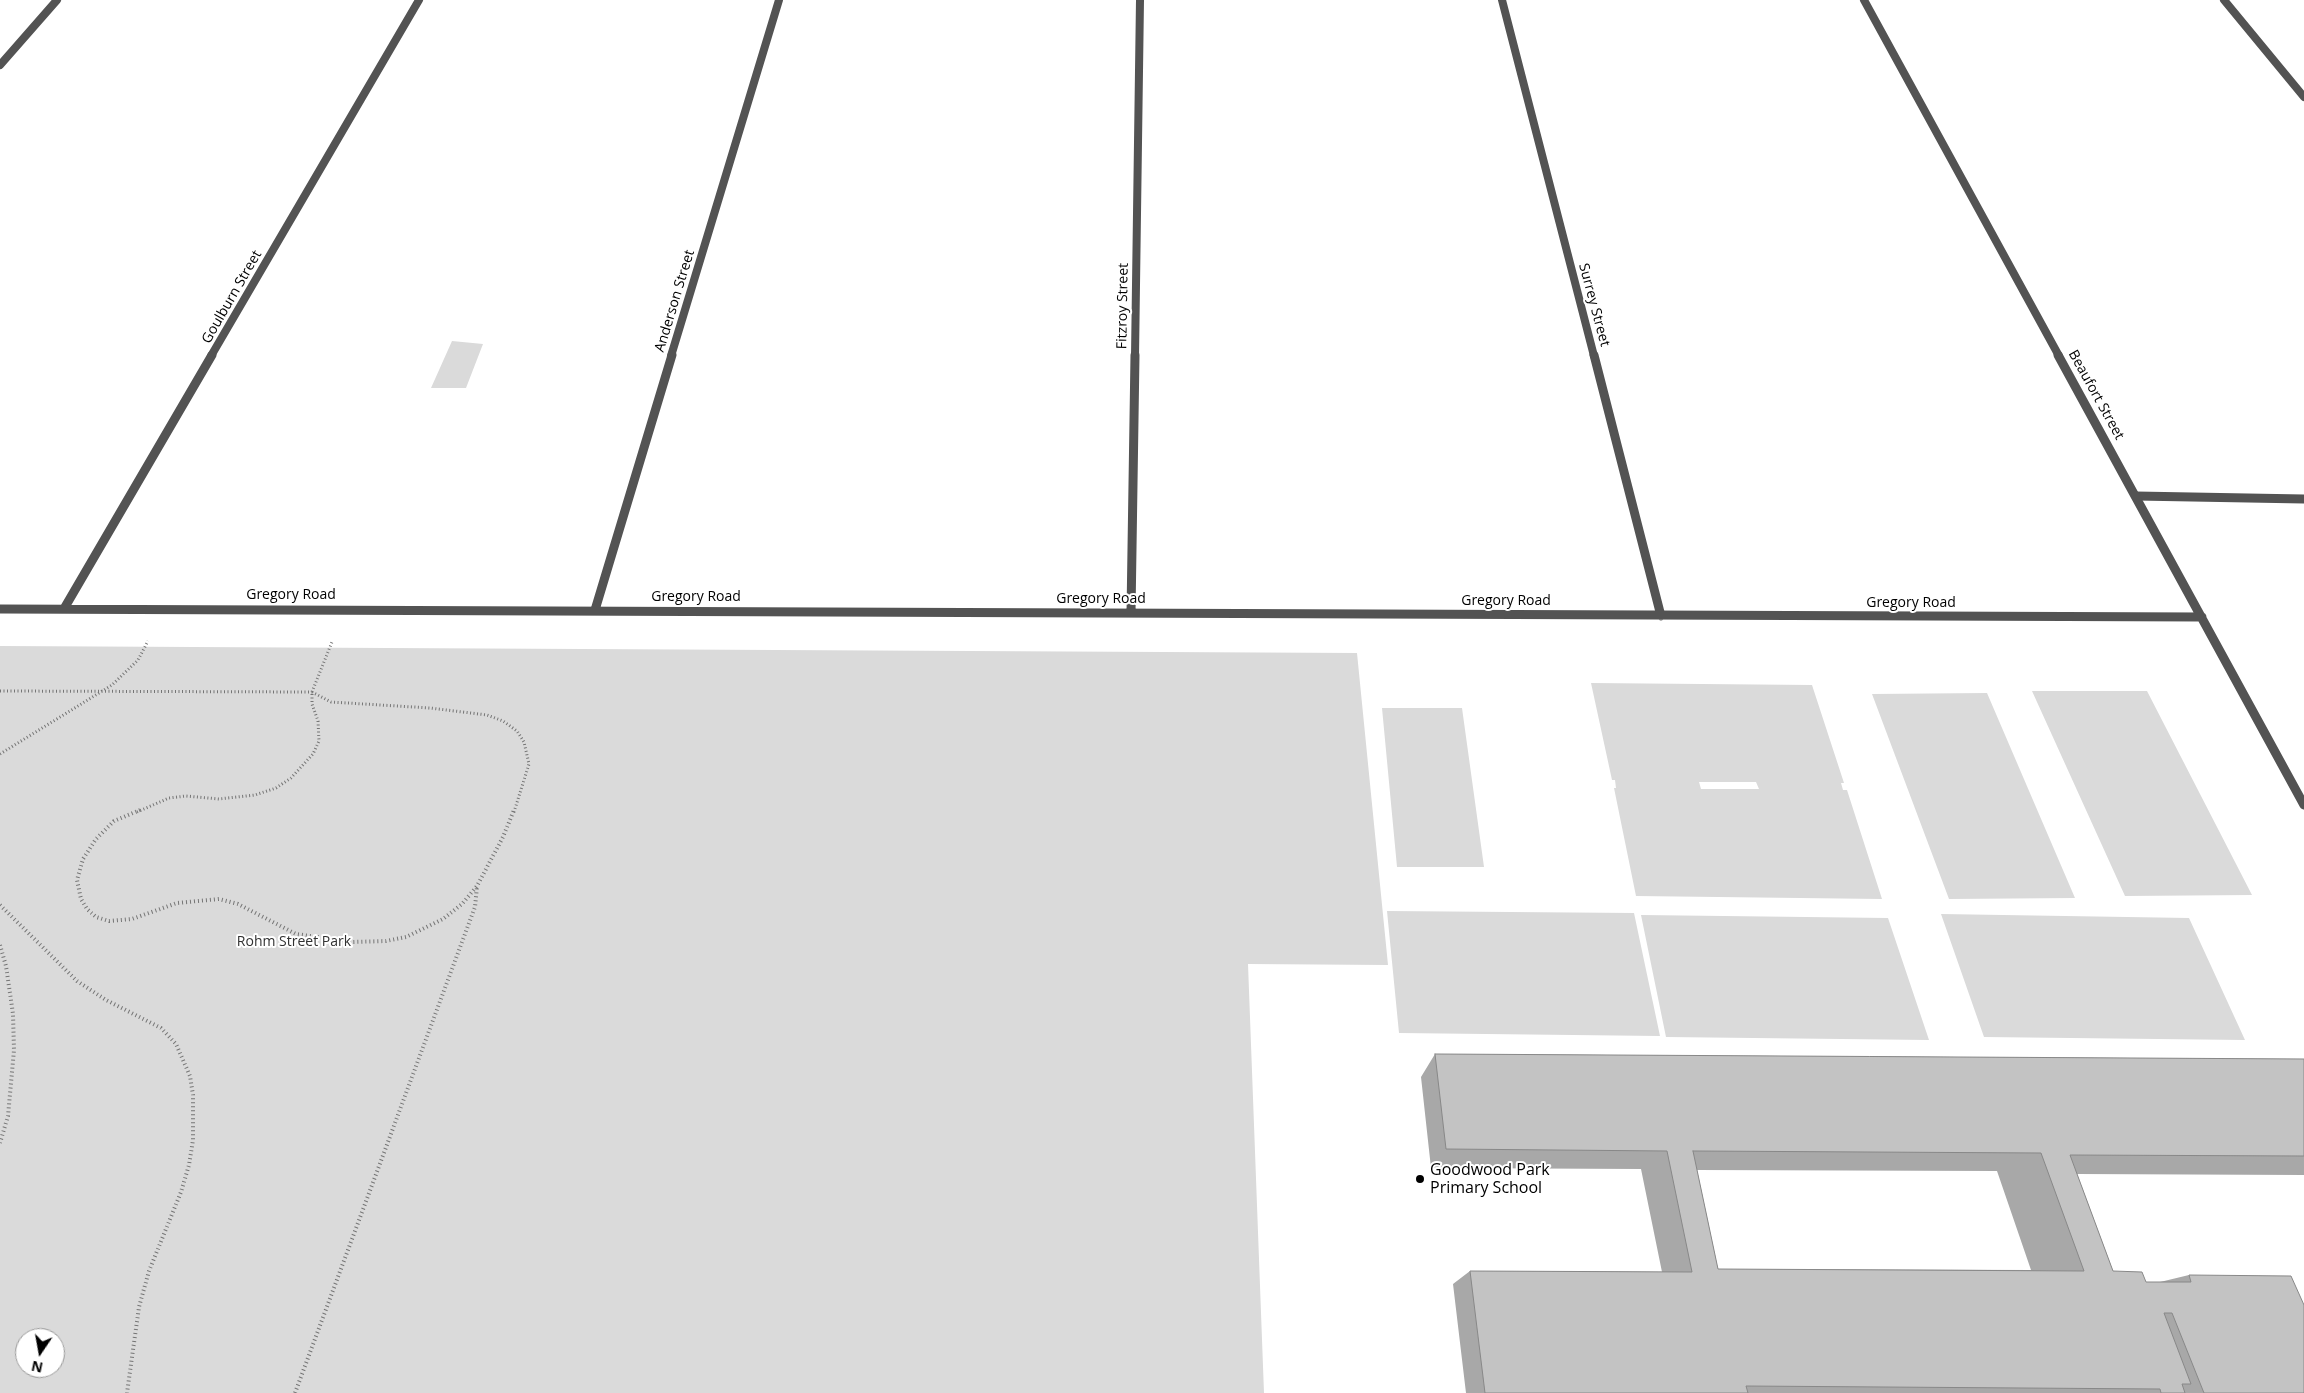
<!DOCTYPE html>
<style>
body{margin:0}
#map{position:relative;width:2304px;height:1393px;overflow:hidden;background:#fff;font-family:"Open Sans",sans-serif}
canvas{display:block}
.north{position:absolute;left:15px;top:1328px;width:50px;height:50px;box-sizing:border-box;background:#fff;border:1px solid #999;border-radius:50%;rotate:192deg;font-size:14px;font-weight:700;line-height:20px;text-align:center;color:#000}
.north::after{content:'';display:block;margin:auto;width:18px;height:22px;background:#000;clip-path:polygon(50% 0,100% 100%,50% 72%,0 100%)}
</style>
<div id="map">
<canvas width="2304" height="1393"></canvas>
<div class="north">N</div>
</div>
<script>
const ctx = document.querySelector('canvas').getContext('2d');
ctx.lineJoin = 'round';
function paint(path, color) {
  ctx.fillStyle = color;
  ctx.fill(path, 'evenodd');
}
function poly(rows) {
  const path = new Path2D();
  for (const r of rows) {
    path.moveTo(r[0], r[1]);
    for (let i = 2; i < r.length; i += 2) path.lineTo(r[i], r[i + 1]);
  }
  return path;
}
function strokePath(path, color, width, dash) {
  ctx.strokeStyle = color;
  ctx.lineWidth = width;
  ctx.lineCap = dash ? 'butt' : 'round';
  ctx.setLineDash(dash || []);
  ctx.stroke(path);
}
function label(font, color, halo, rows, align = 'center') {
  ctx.font = font + ' "Open Sans",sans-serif';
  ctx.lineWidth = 4;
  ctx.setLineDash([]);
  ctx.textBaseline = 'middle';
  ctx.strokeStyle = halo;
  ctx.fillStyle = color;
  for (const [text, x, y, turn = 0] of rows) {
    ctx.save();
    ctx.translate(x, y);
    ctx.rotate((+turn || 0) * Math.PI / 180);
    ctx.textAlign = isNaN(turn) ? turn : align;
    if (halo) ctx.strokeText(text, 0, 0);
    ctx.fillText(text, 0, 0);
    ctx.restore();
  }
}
paint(poly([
 [452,341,483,344,466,388,431,388],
 [0,646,1357,653,1388,965,1248,964,1264,1393,0,1393],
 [25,1338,55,1338,55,1368,25,1368],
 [1591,683,1812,685,1844,783,1841,783,1843,790,1847,790,1882,899,1636,896,1614,788,1616,788,1615,780,1612,780],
 [1699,782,1756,782,1759,789,1701,789],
 [2032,691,2147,691,2252,895,2125,896],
 [1987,693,2075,898,1949,899,1872,694],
 [1382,708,1462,708,1484,867,1397,867],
 [1387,911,1634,913,1660,1036,1399,1033],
 [1941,914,2189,918,2245,1040,1984,1037],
 [1641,915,1888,918,1929,1040,1666,1037]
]), '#dadada');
strokePath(poly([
 [0,691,312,692],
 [312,692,331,702,430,708,487,715,503,721,517,731,524,742,529,764,514,812],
 [312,692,332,642],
 [0,754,112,685,138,660,148,641],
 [137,812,169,798,186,796,219,799,255,795,276,788,291,778,313,754,319,741,318,721,312,704,312,692]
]), '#757575', 3, [1, 2.5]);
strokePath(poly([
 [140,810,114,821,96,839,83,859,77,880,81,899,87,909,96,917,109,921,132,919,177,903,219,899,238,904,296,934,353,942,386,941,406,937,443,919,462,904,477,886,503,837,514,810],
 [0,905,77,981,106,1000,161,1028,176,1044,190,1076,193,1095,193,1140,189,1165,181,1192,149,1271,139,1307,127,1393],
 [0,945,6,966,13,1014,14,1050,8,1116,0,1143],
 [295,1393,475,907,477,887]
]), '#757575', 4, [1, 3]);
strokePath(poly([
 [2136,496,2304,499]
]), '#535353', 9);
strokePath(poly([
 [1502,0,1594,356],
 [1864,0,2059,356],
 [2224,0,2304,97],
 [0,65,57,0],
 [211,356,419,0],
 [671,356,779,0],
 [1135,356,1140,0]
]), '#535353', 8);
strokePath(poly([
 [1594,355,1661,616],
 [2058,355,2304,805],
 [65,607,212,355],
 [0,609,2202,617],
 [595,610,672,355],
 [1131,613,1135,355]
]), '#535353', 9);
paint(poly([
 [1435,1054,2304,1059,2304,1175,2077,1174,2113,1271,2146,1282,2160,1282,2189,1275,2304,1393,1466,1393,1453,1284,1470,1271,1662,1272,1641,1169,1431,1168,1421,1077],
 [1697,1170,1997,1171,2031,1270,1718,1269]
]), '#a8a8a8');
const building = poly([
 [1435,1054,2304,1059,2304,1156,2070,1155,2113,1271,2142,1272,2146,1282,2191,1282,2189,1275,2291,1276,2304,1305,2304,1393,2204,1393,2172,1313,2164,1313,2191,1384,2182,1384,2185,1393,2161,1393,2160,1389,1746,1386,1748,1393,1485,1393,1470,1271,1692,1272,1667,1151,1446,1149,1435,1054],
 [1693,1151,2041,1153,2084,1271,1718,1269,1693,1151]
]);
paint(building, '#c3c3c3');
strokePath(building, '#888', 1);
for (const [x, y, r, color] of [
 [1420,1179,5,"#000"]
]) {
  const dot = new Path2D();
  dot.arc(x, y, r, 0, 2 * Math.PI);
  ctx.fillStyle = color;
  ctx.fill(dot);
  strokePath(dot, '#fff', 2);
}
label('14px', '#000', '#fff', [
 ["Goulburn Street",232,297,-60],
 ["Anderson Street",675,301,-73],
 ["Surrey Street",1594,305,75],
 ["Fitzroy Street",1123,306,-89],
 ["Beaufort Street",2096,395,61],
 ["Gregory Road",291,595],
 ["Gregory Road",696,597],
 ["Gregory Road",1101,599],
 ["Gregory Road",1506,601],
 ["Gregory Road",1911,603]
]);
label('14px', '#313131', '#fff', [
 ["Rohm Street Park",294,942]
]);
label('16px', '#000', '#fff', [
 ["Goodwood Park",1430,1170],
 ["Primary School",1430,1188]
], 'left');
</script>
